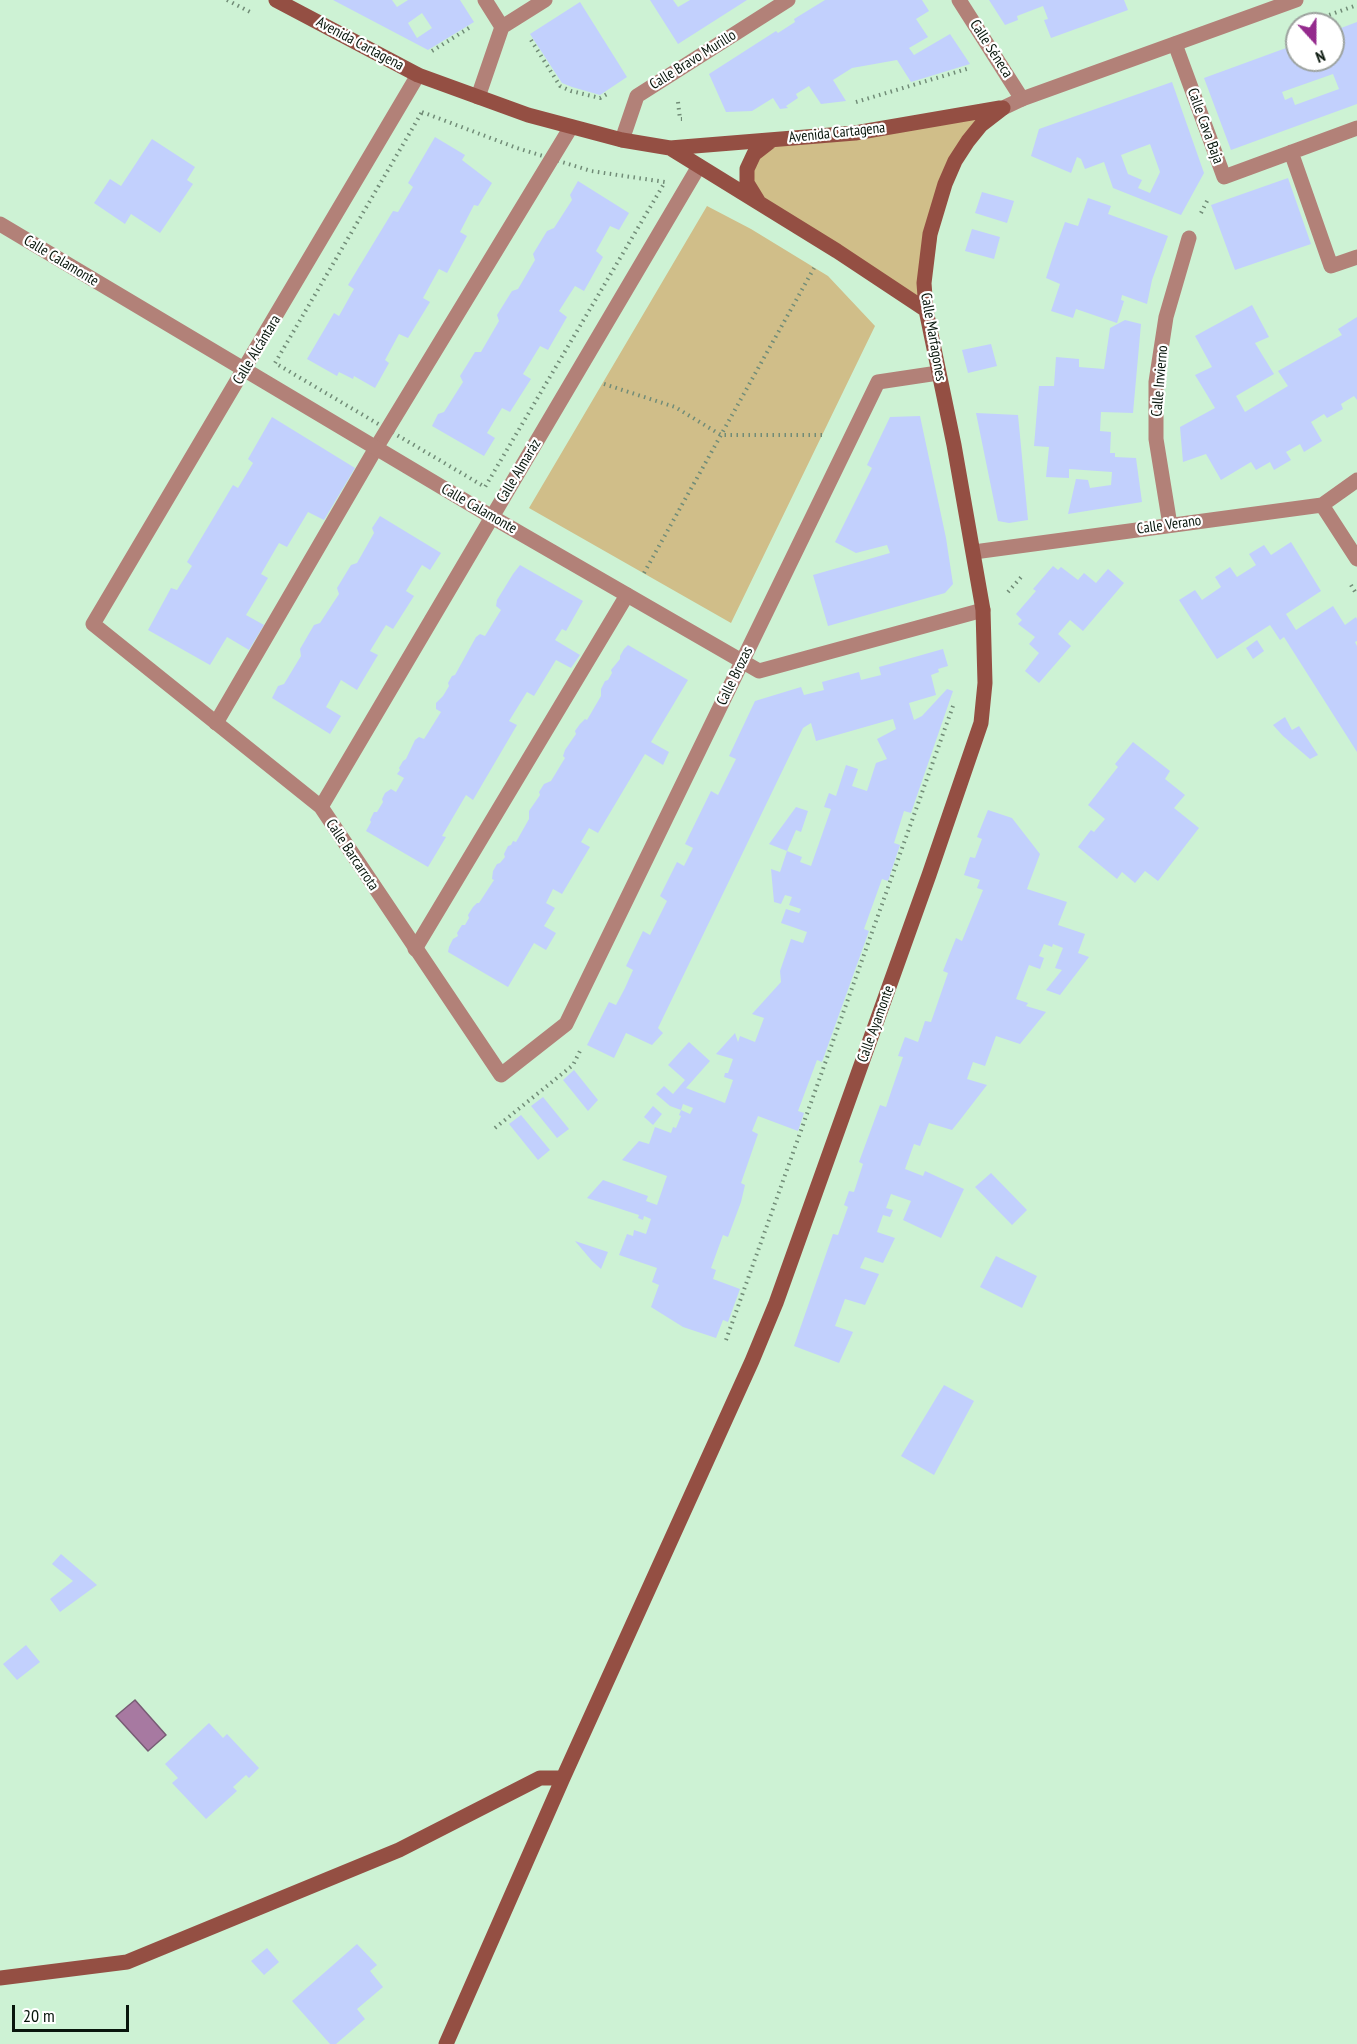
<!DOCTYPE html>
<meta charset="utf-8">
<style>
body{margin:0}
#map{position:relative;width:1357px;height:2044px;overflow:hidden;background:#cdf2d4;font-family:"PT Sans Narrow",sans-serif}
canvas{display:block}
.north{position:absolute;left:1285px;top:12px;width:60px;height:60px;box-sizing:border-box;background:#fff;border:2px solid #9ca29e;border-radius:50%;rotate:159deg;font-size:16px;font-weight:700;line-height:24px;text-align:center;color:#08160c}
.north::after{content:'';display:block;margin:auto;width:21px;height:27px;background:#942a8d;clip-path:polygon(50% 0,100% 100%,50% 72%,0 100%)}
.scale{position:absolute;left:12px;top:2005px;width:117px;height:27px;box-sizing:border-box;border:3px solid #08160c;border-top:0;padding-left:8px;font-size:18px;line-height:21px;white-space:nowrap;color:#08160c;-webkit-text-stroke:4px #fff;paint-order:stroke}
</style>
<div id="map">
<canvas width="1357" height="2044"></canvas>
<div class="north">N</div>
<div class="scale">20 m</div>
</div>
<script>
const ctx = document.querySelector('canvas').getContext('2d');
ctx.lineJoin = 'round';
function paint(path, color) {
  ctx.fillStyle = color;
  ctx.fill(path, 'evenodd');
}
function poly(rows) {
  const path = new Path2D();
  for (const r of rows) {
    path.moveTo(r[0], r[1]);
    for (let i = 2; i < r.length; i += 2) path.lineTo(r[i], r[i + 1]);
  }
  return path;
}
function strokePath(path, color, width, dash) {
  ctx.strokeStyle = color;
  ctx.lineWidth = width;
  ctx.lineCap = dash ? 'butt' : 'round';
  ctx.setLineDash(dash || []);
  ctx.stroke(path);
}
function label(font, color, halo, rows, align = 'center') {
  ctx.font = font + ' "PT Sans Narrow",sans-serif';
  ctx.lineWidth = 4.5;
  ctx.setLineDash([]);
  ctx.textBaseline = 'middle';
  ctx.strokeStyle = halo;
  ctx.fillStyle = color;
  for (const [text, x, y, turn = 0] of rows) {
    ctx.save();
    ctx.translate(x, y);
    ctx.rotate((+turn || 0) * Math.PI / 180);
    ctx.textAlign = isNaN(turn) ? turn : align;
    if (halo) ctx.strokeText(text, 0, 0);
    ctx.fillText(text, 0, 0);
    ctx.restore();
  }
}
paint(poly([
 [1003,108,981,125,945,184,926,310,759,202,747,183,754,154,772,140],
 [707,206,751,229,828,276,875,326,731,623,529,508]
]), '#d0be89');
const water = poly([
 [135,1700,166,1735,148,1751,116,1716,135,1700]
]);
paint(water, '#a779a1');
strokePath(water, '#775b74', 1.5);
paint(poly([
 [333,0,392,0,397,7,408,0,460,0,474,22,428,50],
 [422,13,432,28,417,38,408,23],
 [650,0,673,0,678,7,690,0,747,0,678,44],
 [825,0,922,0,929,11,916,19,928,37,909,48,914,55,950,34,970,64,911,82,897,60,852,68,833,80,846,101,821,104,809,86,796,94,798,98,786,106,788,108,780,109,773,98,752,111,726,112,709,74,776,31,778,33,795,22,794,19],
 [989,0,1124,0,1128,10,1051,38,1044,20,1048,19,1043,6,1017,16,1018,20,1005,25],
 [580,2,627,77,600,95,572,87,562,83,530,34],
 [1357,22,1357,104,1231,150,1204,78,1297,44,1297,60,1333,60,1333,31],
 [1333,74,1339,89,1295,105,1292,97,1285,100,1282,92],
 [1172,82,1204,173,1181,215,1113,188,1104,162,1085,169,1081,159,1077,157,1071,173,1031,156,1039,129],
 [1150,144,1160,172,1150,193,1138,188,1142,180,1128,174,1121,155],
 [435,137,465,155,462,160,492,183,478,206,474,205,460,232,467,236,447,273,439,269,423,298,430,302,408,338,399,334,385,360,389,363,375,388,354,376,353,379,339,372,337,376,307,359,334,313,339,316,354,289,348,285,393,211,398,212,413,187,408,183],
 [152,139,195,167,187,180,193,184,160,233,131,214,125,224,94,203,110,179,121,186],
 [1288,178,1311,244,1235,270,1211,205],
 [578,181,629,213,619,230,610,226,596,251,603,257,584,291,575,286,559,311,567,317,548,350,540,346,523,374,531,379,510,412,502,408,487,433,495,438,484,456,432,426,438,414,444,412,463,382,460,376,475,352,481,352,499,321,497,315,512,291,518,289,535,260,533,254,547,231,554,228,572,200,570,195],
 [982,192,1014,201,1007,223,975,213],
 [1088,198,1111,206,1108,214,1168,236,1152,280,1147,304,1122,295,1121,300,1124,301,1117,323,1076,309,1073,318,1051,311,1060,284,1046,278,1055,250,1065,222,1078,226],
 [972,229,1000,237,994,259,965,251],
 [1252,305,1269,337,1255,343,1274,374,1236,396,1245,412,1288,386,1278,371,1342,335,1338,329,1357,317,1357,400,1354,396,1341,404,1343,409,1327,418,1324,414,1311,422,1322,441,1304,452,1300,444,1286,452,1291,460,1274,470,1270,462,1256,470,1251,462,1221,480,1206,454,1183,462,1180,427,1215,408,1195,375,1212,367,1195,336],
 [1125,320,1141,324,1133,413,1101,412,1100,431,1111,432,1110,453,1115,453,1115,457,1136,458,1142,502,1068,514,1076,479,1088,480,1090,488,1111,485,1112,472,1069,469,1069,478,1046,477,1049,447,1034,446,1039,386,1054,386,1056,357,1079,359,1079,367,1104,369,1110,328],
 [991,344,997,366,968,373,962,350],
 [976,413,1018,415,1028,520,1009,523,998,521],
 [920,416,946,538,953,584,945,593,828,626,813,575,890,553,887,545,856,553,835,542,872,468,867,465,890,417],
 [272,417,355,468,324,520,308,512,287,547,279,543,261,574,268,578,246,615,264,625,249,650,227,637,210,665,148,630,171,588,177,590,192,566,187,562,233,485,238,488,253,463,248,459],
 [380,516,441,553,430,570,422,565,406,591,414,596,393,629,386,625,370,651,378,655,357,690,341,680,326,707,341,716,330,734,272,698,278,686,284,684,301,656,300,649,314,625,320,623,339,594,337,588,351,565,357,563,374,533,372,528],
 [1291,542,1321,591,1286,614,1296,630,1333,606,1345,625,1356,617,1357,619,1357,641,1355,642,1357,646,1357,752,1284,637,1280,640,1270,625,1217,659,1179,600,1195,590,1202,600,1221,587,1215,577,1230,567,1237,577,1256,565,1249,554,1264,545,1271,555],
 [520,565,583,601,566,631,562,629,555,640,580,655,571,668,556,660,534,696,527,692,509,721,517,725,473,800,466,795,442,836,446,837,428,867,366,831,371,822,370,820,374,812,377,812,383,802,382,799,385,793,391,789,396,792,404,778,397,774,400,770,399,768,403,761,406,759,415,740,419,737,424,739,441,712,436,709,436,703,443,696,449,686,448,683,452,676,455,675,476,637,480,634,485,636,501,610,496,606,497,600,513,574],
 [1053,566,1058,570,1061,567,1078,580,1084,573,1096,583,1108,569,1124,583,1083,631,1070,620,1058,634,1071,646,1039,683,1025,671,1039,653,1029,644,1035,637,1018,624,1022,620,1016,614,1036,591,1033,589],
 [1257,640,1264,651,1253,659,1246,648],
 [628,645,688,680,651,742,669,752,663,765,645,754,598,833,589,828,581,842,590,847,562,894,553,889,546,903,555,908,544,926,556,933,546,950,534,943,508,987,448,952,449,947,453,939,458,936,457,933,462,925,465,925,469,918,468,915,473,907,477,903,479,903,494,880,492,879,493,871,497,864,500,863,505,857,504,854,508,846,511,845,513,841,516,842,529,819,529,811,540,795,539,792,544,784,551,781,565,758,563,756,565,750,576,734,575,731,580,724,585,719,587,720,601,696,601,689,605,681,608,680,612,673,611,670,620,659,620,656,624,649],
 [943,649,948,666,938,669,939,672,931,675,936,695,909,703,914,720,922,716,947,689,953,691,911,813,904,811,894,843,900,845,888,881,882,879,864,929,869,931,822,1062,817,1060,798,1111,804,1113,798,1131,758,1116,752,1131,758,1134,741,1183,745,1185,741,1202,728,1237,723,1235,711,1268,716,1270,713,1279,740,1289,728,1322,723,1320,716,1338,683,1327,651,1307,659,1285,652,1282,657,1268,619,1255,627,1234,633,1236,634,1230,646,1234,651,1219,644,1216,643,1220,638,1218,639,1215,587,1198,603,1180,648,1196,646,1201,657,1205,667,1176,622,1160,639,1141,649,1144,655,1127,671,1133,673,1127,676,1128,681,1116,679,1115,681,1110,690,1114,693,1108,683,1104,681,1110,670,1106,656,1094,664,1086,673,1094,685,1080,668,1065,689,1042,710,1061,686,1088,725,1103,733,1080,724,1077,725,1073,728,1073,733,1059,716,1054,735,1033,738,1042,740,1036,755,1042,764,1018,752,1014,781,982,780,971,791,939,803,943,807,932,781,923,786,909,799,913,801,909,789,905,792,897,785,895,781,904,774,902,771,869,780,872,787,851,802,857,800,862,811,866,831,809,824,807,829,793,836,796,846,765,858,769,852,786,867,791,876,763,887,759,877,739,896,729,893,719,816,741,811,723,803,728,658,1028,663,1033,652,1045,626,1033,614,1058,587,1045,609,1002,616,1005,625,988,633,970,626,966,643,931,650,935,667,901,660,896,677,862,684,866,693,848,685,844,711,791,718,795,736,759,729,756,755,701,801,687,804,695,824,690,822,682,859,672,861,680,881,675,879,667],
 [1285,717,1292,730,1299,726,1318,755,1310,759,1283,736,1273,725],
 [1133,742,1170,771,1165,779,1185,795,1174,808,1199,828,1158,881,1145,871,1135,883,1122,872,1117,879,1078,847,1091,830,1094,832,1105,819,1088,805,1118,767,1115,764],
 [796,807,808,811,801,832,796,830,787,851,769,844],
 [988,810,1012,818,1040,854,1027,889,1067,902,1058,925,1085,934,1078,953,1089,957,1060,995,1046,990,1062,970,1055,968,1063,948,1053,944,1052,947,1044,944,1039,956,1044,958,1040,969,1029,965,1016,999,1028,1003,1026,1006,1046,1012,1020,1044,996,1036,985,1066,973,1062,967,1079,987,1085,960,1120,952,1130,929,1123,920,1146,914,1144,905,1169,923,1176,925,1171,964,1189,941,1238,903,1220,911,1201,891,1194,886,1208,893,1210,890,1217,883,1215,877,1232,895,1238,883,1263,865,1257,860,1268,879,1274,865,1305,845,1299,835,1326,853,1332,839,1363,794,1346,833,1234,838,1235,848,1207,844,1205,849,1191,854,1192,863,1164,859,1162,880,1105,886,1107,892,1089,903,1057,898,1056,905,1037,918,1042,925,1021,931,1022,948,973,943,971,956,938,962,941,983,890,977,888,980,880,964,875,970,857,975,858,982,839,977,837],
 [574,1070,598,1100,588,1111,563,1080],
 [543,1097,569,1129,557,1138,531,1106],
 [653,1106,662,1114,653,1125,644,1117],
 [521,1115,550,1150,538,1160,509,1124],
 [991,1173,1027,1210,1012,1225,975,1187],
 [575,1241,608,1252,601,1269,592,1261],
 [996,1256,1037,1276,1022,1308,980,1287],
 [944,1385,974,1401,934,1475,901,1456],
 [61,1554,97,1585,60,1612,50,1599,73,1581,52,1564],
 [26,1645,40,1662,17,1680,3,1664],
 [209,1723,223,1738,227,1734,259,1768,249,1778,246,1775,233,1787,237,1791,206,1819,172,1783,178,1778,165,1764],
 [357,1944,377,1965,370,1971,383,1987,357,2009,365,2019,336,2044,330,2044,292,2001],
 [267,1948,279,1962,264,1975,251,1961]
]), '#c2d0fd');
strokePath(poly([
 [227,0,250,12],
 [1318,19,1357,5],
 [531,40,560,86,571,91,600,98,607,94],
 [432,51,469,28],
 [678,102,680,119,682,119],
 [856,102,970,68],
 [422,112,517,148,591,171,665,182,485,487,275,363,422,112],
 [1201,213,1208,199],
 [604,384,675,407,721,435,822,435],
 [644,573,814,268],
 [1351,585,1357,595],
 [1008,592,1023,575],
 [495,1128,573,1065,580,1051],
 [726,1340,953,706]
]), '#718c77', 4, [1.5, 4.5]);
strokePath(poly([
 [216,723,376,448,571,127],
 [415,949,627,595]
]), '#b28178', 15);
strokePath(poly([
 [485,0,502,27],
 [959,0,1022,99],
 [502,27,545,0],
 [1175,44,1224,177,1357,128],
 [418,75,93,624,321,807,501,1075,566,1024,878,382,938,373],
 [478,97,502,27],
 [622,140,637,96,788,0],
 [1291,152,1331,266,1357,257],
 [0,224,492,517,759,671,983,610],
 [1322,505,1357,559],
 [1170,525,1156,439,1156,382,1166,317,1189,238],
 [974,552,1322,505,1357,480],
 [321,807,699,166]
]), '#b28178', 15);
strokePath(poly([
 [1003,108,1022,99,1296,0]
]), '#b28178', 15);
strokePath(poly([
 [276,0,418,75,528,115,622,140,670,148,855,133,1000,108],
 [670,148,837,251,926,310],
 [758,201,747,183,747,169,754,154,772,140],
 [0,1978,127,1962,399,1850,540,1778,563,1778],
 [446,2044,563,1778,752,1361,776,1303,929,875,981,723,985,683,983,610,954,445,926,310,924,283,930,234,945,184,955,161,968,141,981,125,1003,108]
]), '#944f43', 15);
label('15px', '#08160c', '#fff', [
 ["Avenida Cartagena",360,44,28],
 ["Calle Séneca",991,49,57],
 ["Calle Bravo Murillo",693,60,-32],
 ["Calle Cava Baja",1205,126,70],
 ["Avenida Cartagena",837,133,-6],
 ["Calle Calamonte",61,261,31],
 ["Calle Marfagones",933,337,80],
 ["Calle Alcántara",257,350,-59],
 ["Calle Invierno",1160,381,-85],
 ["Calle Almaráz",519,471,-59],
 ["Calle Calamonte",479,509,30],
 ["Calle Verano",1169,525,-8],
 ["Calle Brozas",735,676,-64],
 ["Calle Barcarrota",352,855,56],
 ["Calle Ayamonte",876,1024,-70]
]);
</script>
